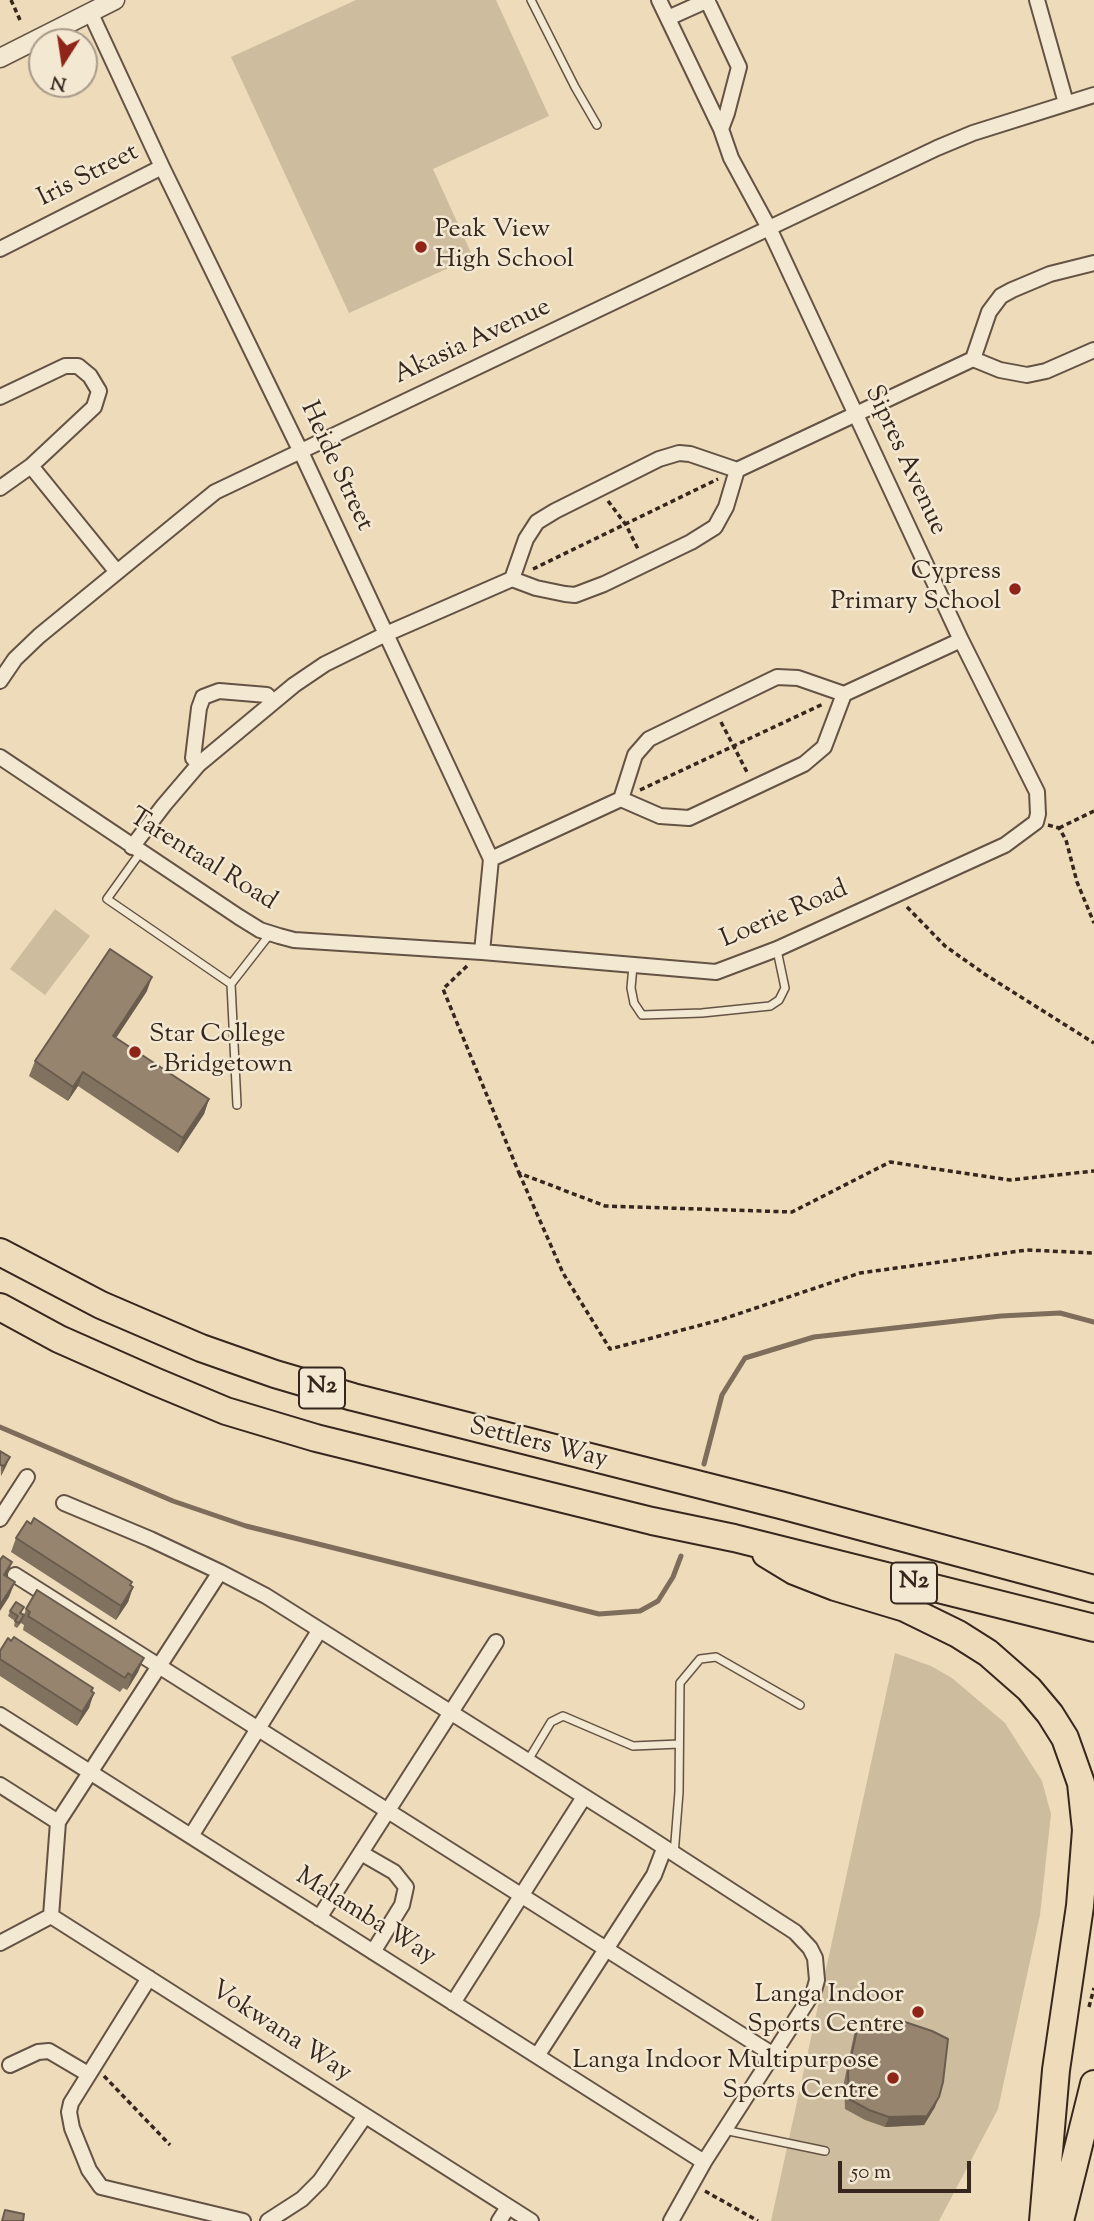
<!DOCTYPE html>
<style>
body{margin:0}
#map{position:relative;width:1094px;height:2221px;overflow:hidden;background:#eddbba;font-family:"Sorts Mill Goudy",serif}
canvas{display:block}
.north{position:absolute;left:28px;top:28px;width:70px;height:70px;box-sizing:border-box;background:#f3e8d2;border:2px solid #a89a8a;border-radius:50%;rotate:192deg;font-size:19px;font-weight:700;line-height:28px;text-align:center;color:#37261d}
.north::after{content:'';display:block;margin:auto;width:24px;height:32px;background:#8f2418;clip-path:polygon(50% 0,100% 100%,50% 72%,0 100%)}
.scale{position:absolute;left:838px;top:2161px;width:133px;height:32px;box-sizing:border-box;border:4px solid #37261d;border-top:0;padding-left:9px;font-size:21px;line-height:24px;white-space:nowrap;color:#37261d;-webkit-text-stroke:5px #f3e8d2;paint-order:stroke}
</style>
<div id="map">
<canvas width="1094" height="2221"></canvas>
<div class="north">N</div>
<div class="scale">50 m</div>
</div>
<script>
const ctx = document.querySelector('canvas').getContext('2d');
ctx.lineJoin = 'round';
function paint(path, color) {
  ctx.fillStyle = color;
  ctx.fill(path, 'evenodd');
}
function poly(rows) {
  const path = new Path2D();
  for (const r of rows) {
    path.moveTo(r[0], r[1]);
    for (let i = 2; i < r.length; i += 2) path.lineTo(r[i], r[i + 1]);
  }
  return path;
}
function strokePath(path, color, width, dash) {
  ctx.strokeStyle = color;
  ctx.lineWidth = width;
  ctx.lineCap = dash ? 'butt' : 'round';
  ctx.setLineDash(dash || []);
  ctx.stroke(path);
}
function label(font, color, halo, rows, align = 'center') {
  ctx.font = font + ' "Sorts Mill Goudy",serif';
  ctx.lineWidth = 5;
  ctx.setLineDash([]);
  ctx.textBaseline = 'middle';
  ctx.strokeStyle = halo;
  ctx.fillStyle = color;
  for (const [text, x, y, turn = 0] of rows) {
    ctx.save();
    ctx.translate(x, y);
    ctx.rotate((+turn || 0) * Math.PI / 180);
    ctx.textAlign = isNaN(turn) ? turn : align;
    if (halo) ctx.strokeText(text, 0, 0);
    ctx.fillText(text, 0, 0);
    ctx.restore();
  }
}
paint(poly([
 [356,0,496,0,549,116,433,169,473,257,349,313,231,57],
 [55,909,90,936,45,995,10,969],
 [895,1653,931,1666,952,1678,1005,1723,1042,1781,1051,1814,1040,1915,998,2109,939,2221,771,2221]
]), '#cebc9f');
strokePath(poly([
 [0,1427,173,1501,246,1526,599,1614,640,1611,658,1601,673,1577,681,1556],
 [704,1464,722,1395,745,1358,814,1337,1001,1316,1060,1313,1094,1322]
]), '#7f6d5b', 5);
const service = poly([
 [531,0,575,87,597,125],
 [140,853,107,899,231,984],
 [633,966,631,988,634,1003,642,1015,702,1013,770,1006,779,1000,785,988,777,950],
 [237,1105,231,984,270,934],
 [527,1762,551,1722,563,1716,633,1746,679,1744],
 [674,1855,679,1792,680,1683,700,1659,716,1657,800,1705],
 [724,2130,825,2151]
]);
const minor = poly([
 [707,0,739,67,727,113,721,129],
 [1037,0,1066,103],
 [91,14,162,167,301,452,491,859,482,952],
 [668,18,708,0],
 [0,249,162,167],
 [973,359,989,312,1001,296,1012,290,1050,274,1094,263],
 [0,397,65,366,78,366,90,376,99,391,94,407,31,466,0,488],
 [31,466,117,572],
 [512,579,526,539,537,522,555,511,659,459,679,453,690,454,737,470,973,359,1000,370,1027,375,1046,371,1094,350],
 [0,681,15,659,39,636,215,492,937,148,973,133,1094,95],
 [0,757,239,917,260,930,279,936,294,940,482,952,716,972,777,949,1005,845,1036,822,1038,814,1037,792,961,640,769,228,731,158,721,129,659,0],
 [199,764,193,758,199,708,203,697,219,691,267,695,273,702],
 [621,799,660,816,689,818,804,764,824,747,844,694],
 [132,847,164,805,199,764,294,685,325,664,386,634,512,579,536,588,565,594,575,595,604,584,691,542,715,527,726,507,737,470],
 [491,859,621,799,635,755,649,739,777,677,798,678,844,694,961,640],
 [64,1503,150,1539,220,1572],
 [0,1519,27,1477],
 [15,1575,772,2054],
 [0,1715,704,2162],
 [0,1785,58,1822,51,1916],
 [58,1822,220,1572,266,1596,639,1831,795,1932,810,1948,815,1958,817,1980,814,1991,704,2162,671,2221],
 [191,1836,319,1631],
 [361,1853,394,1872,406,1887,402,1905,373,1952],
 [319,1918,496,1642],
 [0,1943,51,1916,531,2221],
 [149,1978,71,2103,69,2112,72,2128,89,2170,101,2187,243,2221],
 [453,2003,584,1797],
 [537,2056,654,1875,664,1849],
 [10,2065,38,2052,49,2051,88,2074],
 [268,2221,302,2199,320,2181,365,2116],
 [499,2221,508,2207]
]);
const tertiary = poly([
 [0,58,115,0]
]);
const motorway = poly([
 [0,1252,101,1305,201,1348,275,1374,353,1397,784,1506,1094,1589],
 [0,1307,59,1339,154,1381,226,1411,316,1438,652,1521,734,1538,1094,1628],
 [766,1554,794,1571,835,1587,905,1608,958,1634,988,1653,1029,1689,1050,1714,1065,1738,1081,1783,1086,1830,1080,1906,1056,2070,1043,2221],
 [1060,2221,1094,2084]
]);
strokePath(service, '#645344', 10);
strokePath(minor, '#645344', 18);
strokePath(tertiary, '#645344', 21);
strokePath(motorway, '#37261d', 30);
strokePath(poly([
 [11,0,20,20],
 [608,501,626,525,639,551],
 [533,569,718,479],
 [721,722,748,774],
 [640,790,823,704],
 [1048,825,1059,828,1066,840,1077,882,1094,923],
 [1059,828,1094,811],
 [907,907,945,946,986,975,1094,1043],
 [467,966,443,989,519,1173,605,1206,792,1212,890,1162,1010,1180,1094,1171],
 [519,1173,563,1273,610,1349,720,1320,860,1273,1027,1250,1094,1253],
 [1089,2007,1094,1988],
 [104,2076,170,2145],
 [705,2191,758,2221]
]), '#37261d', 3.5, [5, 3.5]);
strokePath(service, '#f3e8d2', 7);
strokePath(minor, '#f3e8d2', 14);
strokePath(tertiary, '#f3e8d2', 18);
strokePath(motorway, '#eddbba', 26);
paint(poly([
 [147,991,116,1038,209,1099,204,1114,178,1153,78,1086,68,1101,29,1076,35,1061],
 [0,1451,10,1457,6,1466,1,1476],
 [16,1538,133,1587,128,1602,116,1620,11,1552],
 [26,1609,144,1658,138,1672,127,1690,123,1688,120,1692,23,1630,24,1625,21,1623,17,1628,14,1626,15,1621,8,1616,10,1611,22,1612,21,1613,24,1615],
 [11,1641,93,1688,89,1708,77,1726,0,1676,0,1651],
 [859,2020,935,2107,924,2125,885,2127,865,2120,845,2109,844,2082,855,2030]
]), '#81725f');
paint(poly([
 [152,977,147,991,108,1050,113,1036],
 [83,1072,78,1086,68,1101,73,1087],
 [209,1099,204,1114,178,1153,183,1138],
 [10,1457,6,1466,1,1476,4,1466],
 [12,1562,7,1576,0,1587,4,1575],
 [15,1582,9,1597,0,1611,0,1605],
 [133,1587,128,1602,116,1620,121,1606],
 [144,1658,138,1672,127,1690,132,1676],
 [94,1693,89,1708,77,1726,82,1712],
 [939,2097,935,2107,924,2125,885,2127,889,2117]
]), '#695c4e');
const building = poly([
 [110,949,152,977,113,1036,209,1099,183,1138,83,1072,73,1087,35,1061,110,949],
 [0,1451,10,1457,4,1466,1,1465,0,1465,0,1451],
 [34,1518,132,1582,130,1585,133,1587,121,1606,16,1538,27,1521,31,1524,34,1518],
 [3,1556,12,1562,4,1575,15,1582,0,1605,0,1560,3,1556],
 [37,1590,144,1658,132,1676,128,1673,125,1678,28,1616,30,1612,26,1609,37,1590],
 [16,1602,24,1607,20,1613,24,1615,19,1623,15,1621,18,1616,10,1611,16,1602],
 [14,1637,93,1688,91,1691,94,1693,82,1712,0,1659,0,1651,8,1638,11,1641,14,1637],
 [859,2020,905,2022,932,2031,948,2039,943,2082,939,2097,927,2116,889,2117,869,2110,849,2099,848,2072,859,2020],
 [5,2210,24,2214,23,2221,2,2221,5,2210]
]);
paint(building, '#96846f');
strokePath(building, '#695c4e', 2);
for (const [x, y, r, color] of [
 [421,247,7,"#8f2418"],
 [1015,589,7,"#8f2418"],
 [135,1052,7,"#8f2418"],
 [918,2012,7,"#8f2418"],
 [893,2078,7,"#8f2418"]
]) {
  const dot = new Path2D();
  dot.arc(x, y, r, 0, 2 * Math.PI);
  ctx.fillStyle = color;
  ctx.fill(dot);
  strokePath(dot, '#f3e8d2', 2.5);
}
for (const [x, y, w] of [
 [322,1388,46],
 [914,1583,46]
]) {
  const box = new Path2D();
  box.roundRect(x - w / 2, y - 20.5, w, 41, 5);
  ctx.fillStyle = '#f3e8d2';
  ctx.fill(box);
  strokePath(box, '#37261d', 2);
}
label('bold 24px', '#37261d', null, [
 ["N2",322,1388],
 ["N2",914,1583]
]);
label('26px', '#37261d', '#f3e8d2', [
 ["Iris Street",89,177,-27],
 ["Akasia Avenue",473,343,-25],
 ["Sipres Avenue",904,461,65],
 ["Heide Street",335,467,65],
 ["Tarentaal Road",202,861,32],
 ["Loerie Road",785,916,-23],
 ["Settlers Way",538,1445,14],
 ["Malamba Way",365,1918,32],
 ["Vokwana Way",280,2033,33]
]);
label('26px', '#37261d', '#f3e8d2', [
 ["Peak View",435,232,"left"],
 ["High School",435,262,"left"],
 ["Cypress",1001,574],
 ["Primary School",1001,604],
 ["Star College",149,1037,"left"],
 ["- Bridgetown",149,1067,"left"],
 ["Langa Indoor",904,1997],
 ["Sports Centre",904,2027],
 ["Langa Indoor Multipurpose",879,2063],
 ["Sports Centre",879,2093]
], 'right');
</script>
